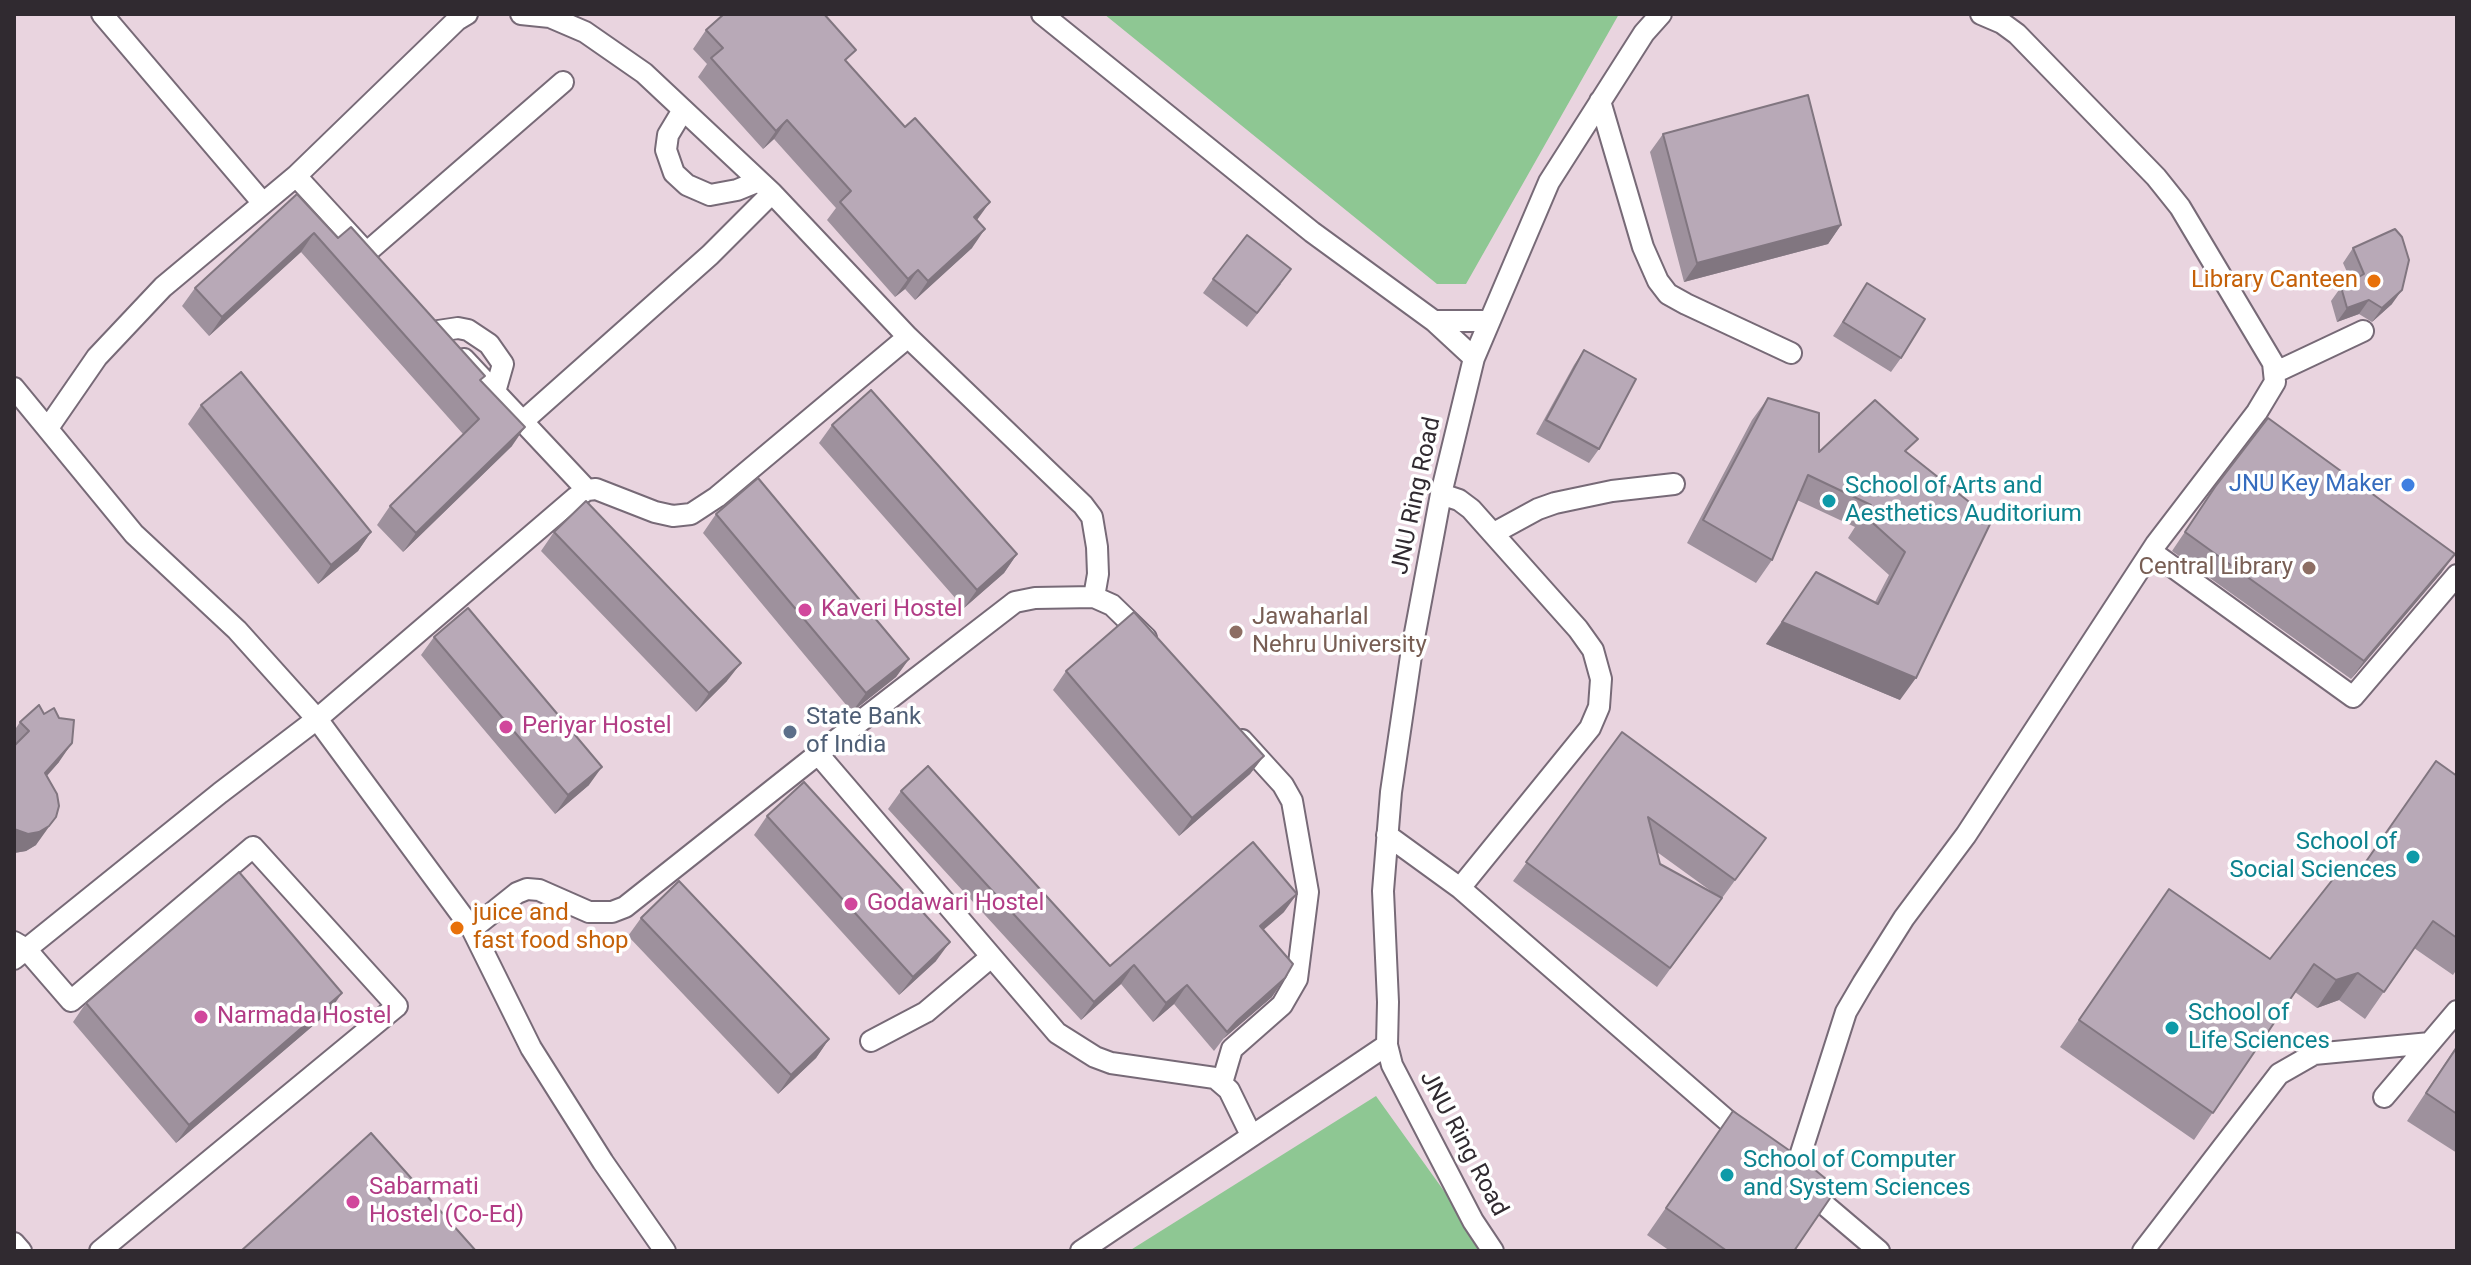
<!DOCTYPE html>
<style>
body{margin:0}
#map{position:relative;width:2471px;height:1265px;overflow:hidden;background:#f2e2f1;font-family:Roboto,sans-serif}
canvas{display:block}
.frame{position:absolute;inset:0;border:16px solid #302a30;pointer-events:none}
</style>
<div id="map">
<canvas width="2471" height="1265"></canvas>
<div class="frame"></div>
</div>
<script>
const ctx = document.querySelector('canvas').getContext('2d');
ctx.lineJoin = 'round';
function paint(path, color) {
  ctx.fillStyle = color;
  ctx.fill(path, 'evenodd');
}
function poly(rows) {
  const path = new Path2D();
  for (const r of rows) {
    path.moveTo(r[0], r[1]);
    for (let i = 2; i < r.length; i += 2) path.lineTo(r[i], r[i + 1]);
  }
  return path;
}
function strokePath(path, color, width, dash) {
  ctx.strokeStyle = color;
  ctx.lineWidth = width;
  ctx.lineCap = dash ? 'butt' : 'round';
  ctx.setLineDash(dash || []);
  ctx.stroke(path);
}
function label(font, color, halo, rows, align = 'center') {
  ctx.font = font + ' Roboto,sans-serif';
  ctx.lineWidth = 7;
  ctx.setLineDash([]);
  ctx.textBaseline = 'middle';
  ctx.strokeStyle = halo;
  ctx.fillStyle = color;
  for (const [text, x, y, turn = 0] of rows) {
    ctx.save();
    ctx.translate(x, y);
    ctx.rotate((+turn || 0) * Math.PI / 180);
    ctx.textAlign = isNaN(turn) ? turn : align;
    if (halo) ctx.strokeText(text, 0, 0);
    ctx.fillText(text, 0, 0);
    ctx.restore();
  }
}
paint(poly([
 [14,14,2457,14,2457,1251,14,1251]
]), '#e9d4df');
paint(poly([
 [1104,14,1619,14,1466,284,1437,284],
 [1376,1096,1487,1251,1129,1251]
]), '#8ec793');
const minor = poly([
 [102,14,262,202],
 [521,14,550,17,585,32,644,73,772,193,908,337,1083,505,1092,517,1097,547,1098,574,1094,597],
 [1042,14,1312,232,1434,321,1488,321],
 [1600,101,1643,247,1658,281,1668,294,1686,304,1791,353],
 [683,110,668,135,666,150,674,173,687,185,710,195,737,190,759,181],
 [296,176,364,250],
 [366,253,563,82],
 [1434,321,1474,358],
 [438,331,458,328,468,330,489,344,503,364,495,392],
 [464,359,587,490],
 [2276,372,2363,331],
 [14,388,134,534,237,630,317,719,472,929,531,1048,603,1162,665,1251],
 [522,422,710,255,772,193],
 [48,428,97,357,163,287,296,176,457,20,467,14],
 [1441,494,1459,500,1471,509,1578,629,1593,650,1601,679,1599,707,1590,728,1460,888],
 [1494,533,1538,509,1555,503,1612,491,1674,484],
 [2152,552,2353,697,2457,575],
 [818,754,1057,1033,1095,1057,1111,1063,1215,1078,1229,1090,1251,1135],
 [1387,835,1460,888,1745,1136],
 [472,929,517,893,527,889,539,890,589,912,612,912,625,907,818,754,1015,602,1035,598,1094,597,1112,605,1146,638],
 [14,942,26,949,71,1001,253,847,397,1006,100,1251],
 [14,959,220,793,317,719,575,498,587,490,596,489,655,512,673,516,691,514,717,497,908,337],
 [871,1041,926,1012,991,957],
 [1222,1083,1232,1049,1282,1005,1297,979,1308,892,1292,801,1283,785,1242,740],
 [2384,1097,2457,1011],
 [1793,1178,1846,1012,1863,983,1904,918,1966,835,2156,544,2257,412,2275,382,2273,363,2180,207,2156,177,2017,34,2002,23,1981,14],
 [1806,1189,1879,1251],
 [14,1243,21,1251],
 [1081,1251,1387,1045],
 [1493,1251,1473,1221,1392,1065,1387,1045,1388,1002,1383,891,1391,792,1412,649,1441,494,1474,358,1549,182,1644,33,1661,14],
 [2143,1251,2279,1074,2314,1054,2430,1043]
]);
strokePath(minor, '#776a77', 24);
strokePath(minor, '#fff', 20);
paint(poly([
 [706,30,847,63,977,220,972,248,915,300,905,289,895,297,827,220,836,208,774,139,763,149,698,77,707,64,693,49],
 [1663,134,1841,225,1828,244,1684,282,1650,152],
 [297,194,338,238,481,381,512,446,403,552,377,525,390,506,463,434,301,252,209,336,182,306,195,288],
 [2353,248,2392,304,2372,322,2359,314,2337,322,2331,301,2341,287,2351,281,2343,263],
 [1213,279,1281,284,1247,327,1203,293],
 [1867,283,1901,358,1891,372,1833,336],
 [1584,350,1599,449,1589,463,1536,434,1574,365],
 [1768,398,1819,452,1908,453,1900,700,1766,644,1816,572,1875,602,1889,575,1848,538,1855,527,1797,500,1772,560,1756,583,1687,543,1752,420],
 [201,405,371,532,358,551,318,584,188,424],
 [832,425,1017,554,1004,573,964,608,819,443],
 [2215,487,2442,572,2351,679,2172,551],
 [716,514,909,659,896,677,852,712,703,533],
 [554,532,727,681,696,712,541,551],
 [434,637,589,785,555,814,421,655],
 [1066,671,1264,756,1250,774,1179,836,1053,690],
 [20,722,59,762,47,776,36,845,26,851,14,853,14,731],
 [1622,732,1766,838,1657,987,1513,881],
 [1657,852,1715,894,1660,864],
 [2457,776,2457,969,2453,975,2414,948,2365,1019,2339,1000,2317,1008,2295,992,2194,1140,2060,1047,2169,889,2270,959],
 [901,791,1110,966,1284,912,1263,930,1272,997,1223,1039,1214,1051,1174,1004,1153,1022,1121,984,1081,1020,888,809],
 [767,816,936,961,899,995,754,835],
 [641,918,829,1039,816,1058,778,1094,628,936],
 [86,1003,329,1012,176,1143,73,1022],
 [2457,1045,2457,1153,2407,1121],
 [1733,1111,1794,1251,1670,1251,1647,1235]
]), '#9e919d');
paint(poly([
 [787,120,774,139,763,149,776,131],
 [990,202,977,220,974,217],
 [1841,225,1828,244,1684,282,1697,263],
 [985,229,972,248,915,300,928,281],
 [314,233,301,252,209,336,222,317],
 [918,270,905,289,895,297,908,279],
 [2402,290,2392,304,2372,322,2382,308],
 [2369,300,2359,314,2337,322,2347,308],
 [525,427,512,446,403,552,416,533],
 [371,532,358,551,318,584,331,565],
 [1017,554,1004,573,964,608,977,590],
 [2455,554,2442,572,2351,679,2364,661],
 [1782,622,1916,678,1900,700,1766,644],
 [909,659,896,677,852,712,866,693],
 [741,663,727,681,696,712,709,693],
 [72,743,59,762,32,792,45,773],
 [1264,756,1250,774,1179,836,1192,818],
 [602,767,589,785,555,814,568,795],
 [56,817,36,845,26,851,14,853,14,835,16,831],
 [1297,894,1284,912,1247,944,1260,926],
 [950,942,936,961,899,995,913,977],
 [1134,965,1121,984,1081,1020,1094,1002],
 [2358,973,2339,1000,2317,1008,2336,980],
 [1285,978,1272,997,1223,1039,1214,1051,1237,1021],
 [1187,985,1174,1004,1153,1022,1166,1003],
 [342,993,329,1012,176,1143,189,1125],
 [829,1039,816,1058,778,1094,791,1075]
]), '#817680');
const building = poly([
 [724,14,824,14,856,50,845,60,905,127,915,118,990,202,974,217,985,229,928,281,918,270,908,279,840,202,851,191,787,120,776,131,711,58,723,48,706,30,724,14],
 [1808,95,1841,225,1697,263,1663,134,1808,95],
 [297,194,338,238,351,227,485,376,480,380,525,427,416,533,390,506,479,419,314,233,222,317,195,288,297,194],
 [2395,229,2402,237,2409,260,2402,290,2382,308,2369,300,2347,308,2341,287,2364,274,2353,248,2395,229],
 [1247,235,1291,269,1257,313,1213,279,1247,235],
 [1867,283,1925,319,1901,358,1843,322,1867,283],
 [1584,350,1636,379,1599,449,1546,420,1584,350],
 [241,372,371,532,331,565,201,405,241,372],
 [871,390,1017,554,977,590,832,425,871,390],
 [1768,398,1819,413,1819,452,1875,400,1918,439,1905,451,1992,520,1916,678,1782,622,1816,572,1878,604,1905,552,1864,515,1871,505,1808,475,1772,560,1703,520,1768,398],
 [2268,418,2455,554,2364,661,2185,532,2215,487,2268,418],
 [758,478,909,659,866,693,716,514,758,478],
 [586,501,741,663,709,693,554,532,586,501],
 [468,608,602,767,568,795,434,637,468,608],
 [1134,612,1264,756,1192,818,1066,671,1134,612],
 [39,705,44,714,54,708,59,718,74,720,72,743,45,773,57,794,59,806,56,817,49,826,39,832,28,834,14,829,14,746,29,731,20,722,39,705],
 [1622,732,1766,838,1735,880,1648,817,1660,864,1722,898,1670,968,1526,862,1622,732],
 [2436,761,2457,776,2457,938,2433,921,2384,992,2358,973,2336,980,2314,964,2213,1113,2079,1020,2169,889,2270,959,2345,864,2358,873,2436,761],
 [928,766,1110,966,1253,842,1297,894,1260,926,1293,964,1285,978,1237,1021,1227,1032,1187,985,1166,1003,1134,965,1094,1002,901,791,928,766],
 [804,782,950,942,913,977,767,816,804,782],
 [239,872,342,993,189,1125,86,1003,239,872],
 [679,881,829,1039,791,1075,641,918,679,881],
 [2457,1047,2457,1114,2426,1093,2457,1047],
 [1733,1111,1803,1160,1837,1188,1794,1251,1727,1251,1666,1208,1733,1111],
 [371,1133,476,1251,241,1251,371,1133]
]);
paint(building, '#b8a9b7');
strokePath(building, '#817680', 2);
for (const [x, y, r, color] of [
 [2374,281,8,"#e8710a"],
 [2408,485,8,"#3f7fe0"],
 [1829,501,8,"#0f9aa8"],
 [2309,568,8,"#8d6e63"],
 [805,610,8,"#d1479c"],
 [1236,632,8,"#8d6e63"],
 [506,727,8,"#d1479c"],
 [790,732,8,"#5c6f8a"],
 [2413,857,8,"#0f9aa8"],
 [851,904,8,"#d1479c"],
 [457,928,8,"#e8710a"],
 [201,1017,8,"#d1479c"],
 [2172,1028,8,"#0f9aa8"],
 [1727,1175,8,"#0f9aa8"],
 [353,1202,8,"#d1479c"]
]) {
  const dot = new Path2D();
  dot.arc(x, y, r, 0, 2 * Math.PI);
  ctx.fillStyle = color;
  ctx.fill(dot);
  strokePath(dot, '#fff', 3);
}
label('24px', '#c56008', '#fff', [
 ["Library Canteen",2358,281],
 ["juice and",473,914,"left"],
 ["fast food shop",473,942,"left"]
], 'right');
label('24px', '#366cbe', '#fff', [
 ["JNU Key Maker",2392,485]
], 'right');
label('24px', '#0d838f', '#fff', [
 ["School of Arts and",1845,487],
 ["Aesthetics Auditorium",1845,515],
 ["School of",2397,843,"right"],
 ["Social Sciences",2397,871,"right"],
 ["School of",2188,1014],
 ["Life Sciences",2188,1042],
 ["School of Computer",1743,1161],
 ["and System Sciences",1743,1189]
], 'left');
label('24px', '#302a30', '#fff', [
 ["JNU Ring Road",1417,496,-78],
 ["JNU Ring Road",1463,1144,62]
]);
label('24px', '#785e54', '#fff', [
 ["Central Library",2293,568],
 ["Jawaharlal",1252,618,"left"],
 ["Nehru University",1252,646,"left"]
], 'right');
label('24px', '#b23c85', '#fff', [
 ["Kaveri Hostel",821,610],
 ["Periyar Hostel",522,727],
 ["Godawari Hostel",867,904],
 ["Narmada Hostel",217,1017],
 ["Sabarmati",369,1188],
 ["Hostel (Co-Ed)",369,1216]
], 'left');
label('24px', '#4e5e75', '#fff', [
 ["State Bank",806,718],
 ["of India",806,746]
], 'left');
</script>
